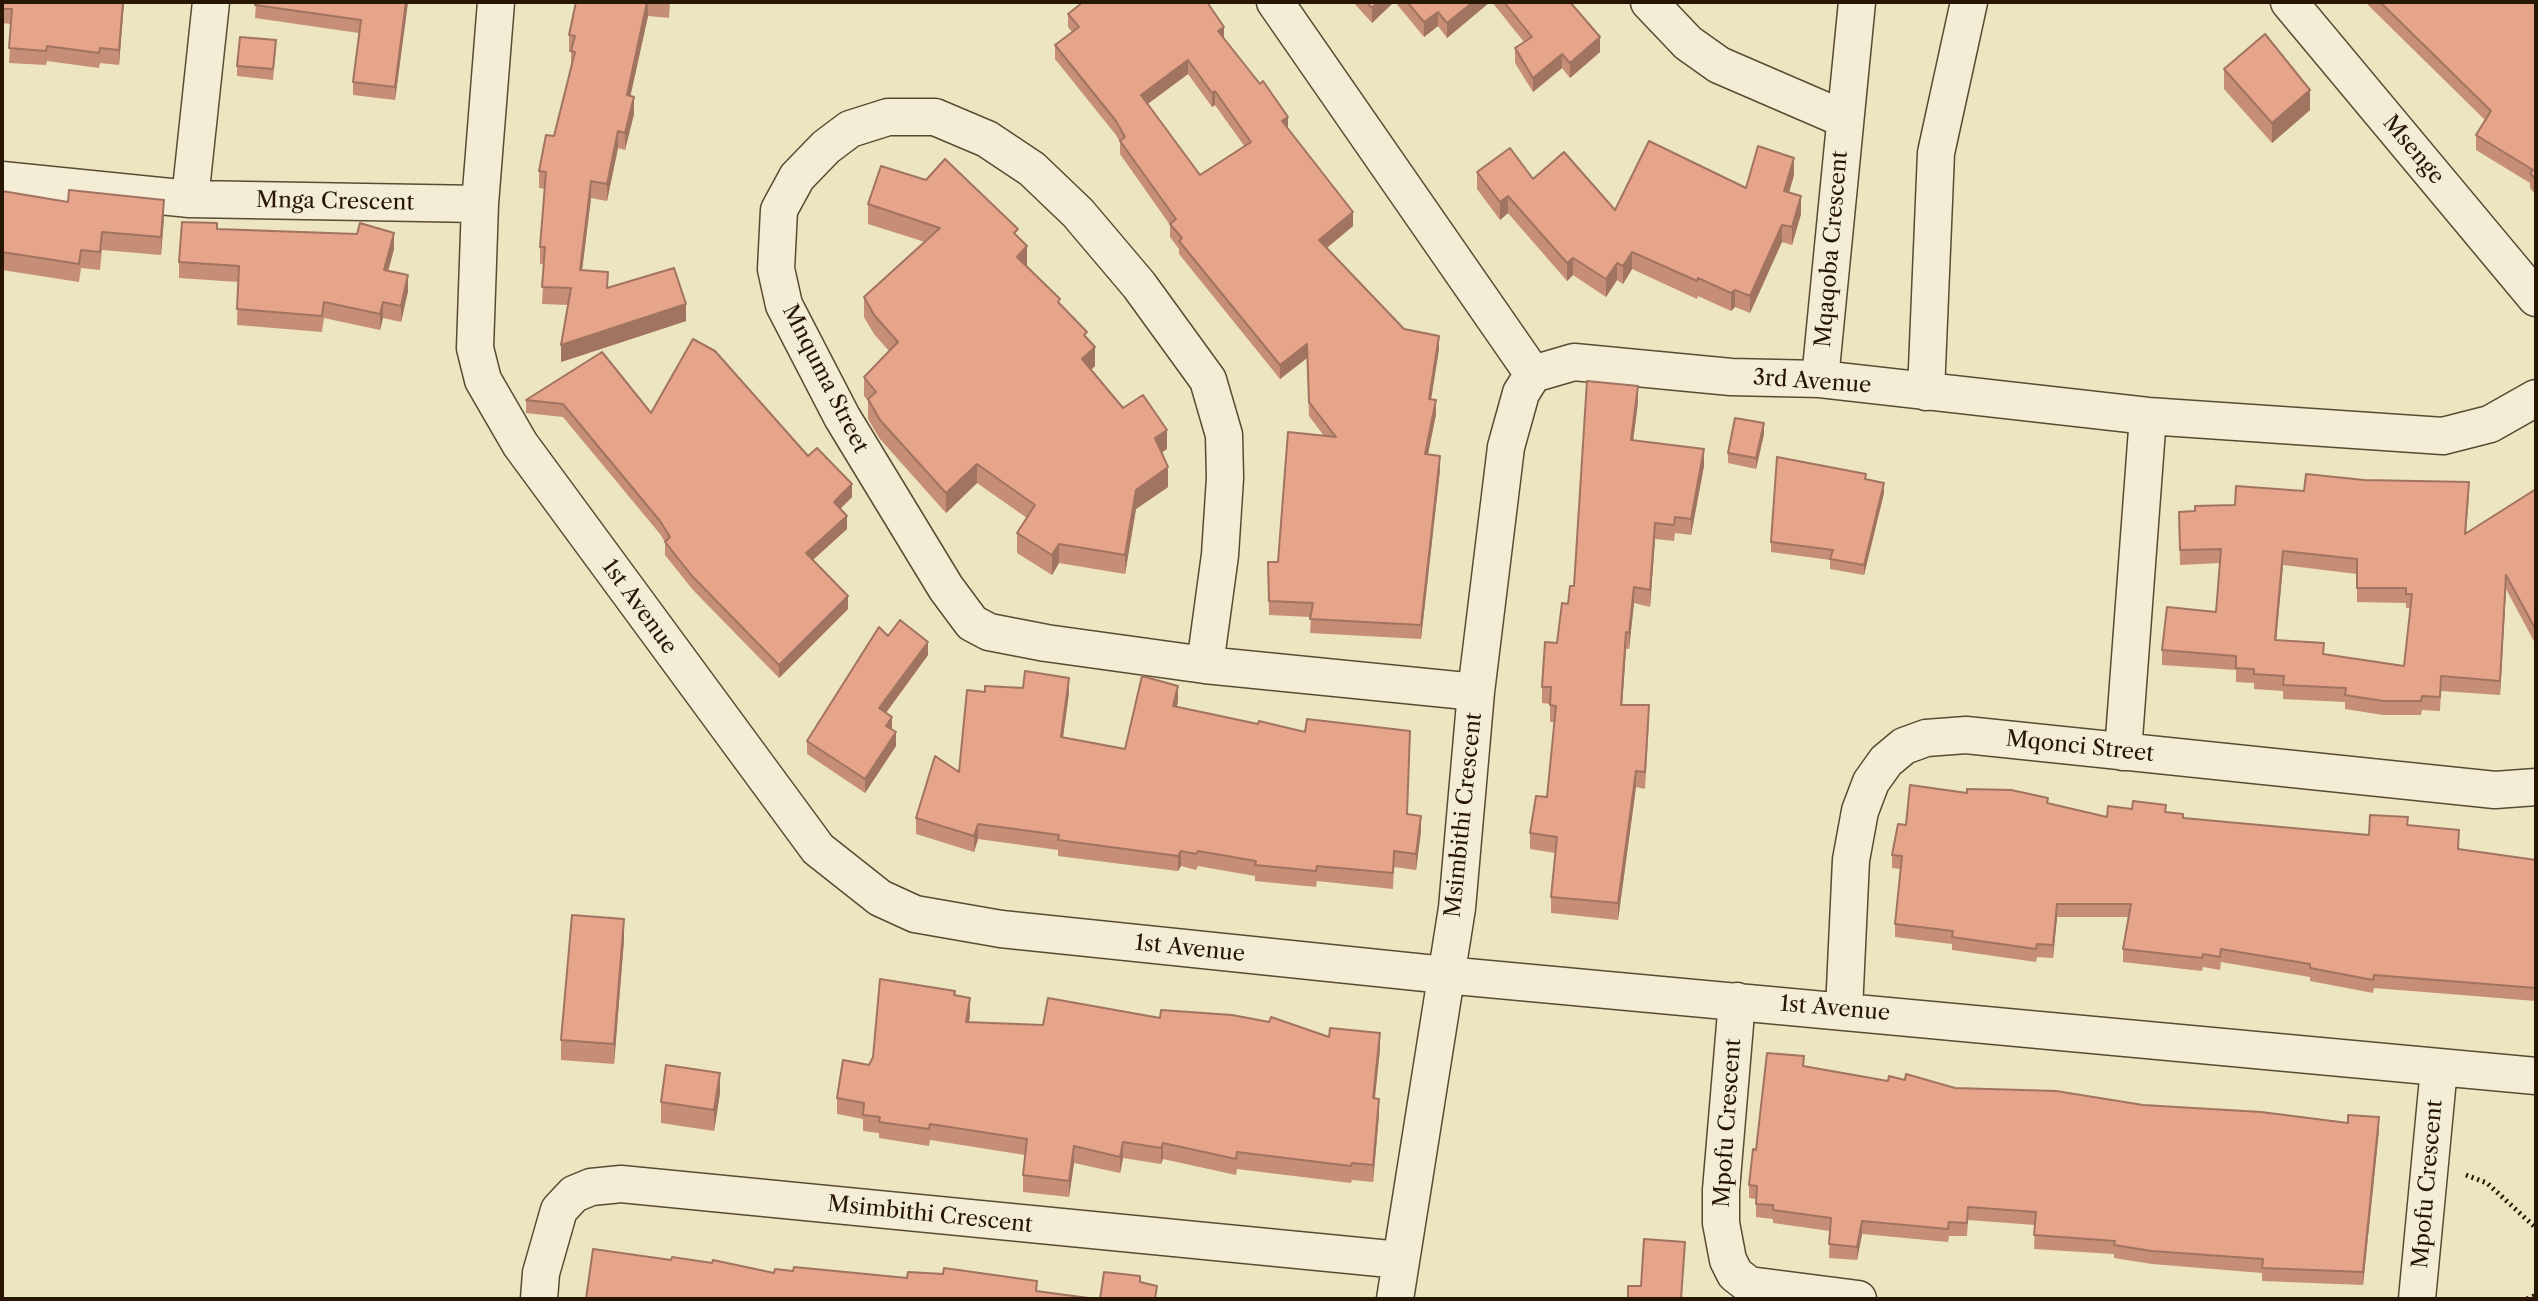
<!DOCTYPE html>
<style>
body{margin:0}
#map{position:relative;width:2538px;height:1301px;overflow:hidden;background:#ede4c0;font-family:"Libre Caslon Text",serif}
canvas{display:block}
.frame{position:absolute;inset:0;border:4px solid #281604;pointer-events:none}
</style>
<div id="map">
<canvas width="2538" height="1301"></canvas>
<div class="frame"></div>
</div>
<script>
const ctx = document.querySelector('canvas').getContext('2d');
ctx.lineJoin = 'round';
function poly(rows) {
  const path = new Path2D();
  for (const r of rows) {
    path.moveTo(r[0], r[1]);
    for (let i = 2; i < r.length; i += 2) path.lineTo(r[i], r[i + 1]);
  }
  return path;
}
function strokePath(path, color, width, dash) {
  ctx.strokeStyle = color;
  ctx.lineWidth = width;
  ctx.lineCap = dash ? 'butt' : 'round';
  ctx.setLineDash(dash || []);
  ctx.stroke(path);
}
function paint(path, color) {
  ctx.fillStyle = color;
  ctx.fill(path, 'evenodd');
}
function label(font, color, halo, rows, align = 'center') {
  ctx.font = font + ' "Libre Caslon Text",serif';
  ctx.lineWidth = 8;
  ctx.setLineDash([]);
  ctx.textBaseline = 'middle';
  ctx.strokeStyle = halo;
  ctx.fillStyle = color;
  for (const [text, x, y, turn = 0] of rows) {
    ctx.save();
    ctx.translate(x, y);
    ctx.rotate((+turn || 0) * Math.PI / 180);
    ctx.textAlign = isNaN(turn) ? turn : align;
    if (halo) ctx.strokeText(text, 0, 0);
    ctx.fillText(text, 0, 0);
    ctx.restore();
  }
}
const minor = poly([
 [496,2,480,204,475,348,483,380,520,444,818,849,880,898,915,914,1001,929,1445,975,2536,1076],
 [1275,2,1533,374],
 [1649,2,1688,43,1719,65,1844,119],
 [2289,2,2536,298],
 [888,117,935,117,987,139,1032,169,1078,213,1139,285,1208,380,1224,435,1225,478,1220,555,1205,665,1046,643,989,632,972,623,946,588,842,417,784,305,776,269,779,210,797,177,826,147,850,129,888,117],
 [2,180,190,199,480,204],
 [190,199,211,2],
 [1533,374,1574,362,1731,377,1820,379,2148,416,2443,436,2490,424,2536,398],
 [1820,379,1857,2],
 [1926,392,1936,153,1969,2],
 [1205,665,1476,692],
 [2123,752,2148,416],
 [1737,1001,1721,1190,1721,1223,1728,1260,1735,1274,1749,1285,1858,1299],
 [1844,1010,1851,860,1860,811,1871,782,1886,761,1904,746,1926,738,1966,735,2495,790,2536,787],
 [539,1299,541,1273,559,1210,574,1194,591,1187,621,1184,1400,1260],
 [1395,1299,1457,908,1476,692,1506,447,1521,393,1533,374],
 [2417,1299,2439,1068]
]);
strokePath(minor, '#594a33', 39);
strokePath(poly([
 [2466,1175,2487,1183,2536,1228],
 [2527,1299,2536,1295]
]), '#281604', 5, [2, 4]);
strokePath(minor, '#f3edd6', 36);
paint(poly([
 [2,2,124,2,119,65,100,63,99,68,47,61,46,65,9,63,11,24,2,23],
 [256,2,408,2,395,100,353,95,353,82,359,33,255,18],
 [576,2,670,2,669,18,648,16,630,96,634,114,625,150,618,148,607,201,591,198,582,270,608,287,686,321,561,362,568,305,542,304,544,264,540,264,540,247,545,189,539,188,539,171,554,136,571,67,571,52,569,52,569,35],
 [1353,2,1394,2,1372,23],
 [1395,2,1490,2,1447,38,1438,26,1424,37],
 [1492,2,1570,2,1600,52,1570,78,1562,68,1533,92,1515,63,1515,48,1524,42],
 [2365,2,2536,2,2536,195,2530,188,2530,183,2476,150,2476,135,2485,120],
 [1068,14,1224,38,1288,130,1353,226,1327,248,1404,329,1439,349,1431,399,1436,414,1428,455,1440,470,1421,639,1310,633,1311,617,1269,615,1268,562,1278,562,1324,436,1309,416,1307,358,1280,379,1179,254,1179,249,1170,237,1170,225,1120,154,1120,142,1116,135,1055,59,1055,45,1072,32,1068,27],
 [1188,74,1212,107,1215,105,1245,147,1200,175,1147,104],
 [276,50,273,80,237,76,237,66],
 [2224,69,2310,110,2272,143,2224,89],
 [1477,172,1533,179,1615,210,1746,188,1794,175,1789,193,1801,214,1792,245,1782,242,1750,313,1735,307,1731,311,1698,296,1697,299,1632,269,1623,284,1617,280,1606,297,1573,275,1567,281,1508,213,1500,220,1477,189],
 [2,191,164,217,161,255,102,250,100,270,81,268,79,282,2,270],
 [868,204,1018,237,1027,265,1026,266,1060,305,1087,339,1095,366,1091,370,1123,408,1167,449,1162,452,1168,487,1136,509,1125,574,1059,563,1052,575,1017,553,1017,533,1027,518,977,483,946,513,880,439,868,419,868,401,864,396,864,377,889,351,874,334,864,317,864,297,925,242,868,224],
 [217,229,394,249,388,271,408,291,401,322,383,318,380,330,324,318,322,332,237,325,238,282,179,278,179,262],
 [526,400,651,413,808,456,852,497,840,509,847,529,813,560,848,609,779,678,693,590,665,555,665,542,660,534,563,417,526,413],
 [1638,402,1633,441,1704,466,1691,535,1675,533,1674,541,1655,539,1650,607,1634,603,1629,649,1626,649,1622,705,1649,722,1645,789,1636,787,1618,920,1551,913,1551,897,1555,853,1530,849,1530,833,1547,797,1554,722,1550,722,1550,704,1542,703,1542,687,1557,643,1574,586],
 [1764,434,1756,469,1728,463,1728,453],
 [1866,479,1884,493,1864,575,1830,569,1830,560,1771,552,1771,542],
 [2536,489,2536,645,2506,589,2500,695,2441,691,2440,711,2422,710,2421,715,2383,715,2345,709,2345,702,2283,699,2283,691,2254,689,2254,683,2236,682,2236,670,2162,665,2162,650,2216,612,2220,563,2180,565,2179,512,2195,511,2235,505,2304,491,2469,496,2466,534],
 [2283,565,2357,574,2357,602,2406,603,2406,608,2410,608,2404,666,2324,654,2276,640],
 [888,636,928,655,886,713,896,746,865,793,807,754,807,741],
 [985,692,1069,693,1063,737,1125,749,1178,701,1177,707,1408,814,1421,831,1416,870,1394,867,1393,889,1317,881,1316,887,1255,881,1255,876,1198,866,1196,870,1181,866,1178,871,1058,856,1058,850,978,839,974,852,916,834,916,818,959,772],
 [1967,793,2048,804,2107,817,2132,809,2166,812,2183,818,2369,835,2408,825,2459,849,2536,860,2536,852,2536,1001,2374,988,2373,993,2310,981,2310,977,2221,962,2220,970,2203,967,2202,971,2123,962,2123,949,2129,917,2057,917,2053,958,2037,957,2036,962,1952,950,1952,944,1895,937,1895,924,1900,869,1892,868,1892,855],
 [624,940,614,1064,561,1060,561,1040],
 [955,995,970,1015,969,1022,1043,1025,1160,1018,1329,1037,1380,1049,1375,1098,1379,1115,1373,1182,1352,1180,1351,1183,1237,1169,1236,1175,1163,1159,1161,1164,1123,1158,1120,1173,1074,1163,1069,1197,1023,1192,1023,1175,1025,1155,930,1140,929,1146,879,1138,879,1133,863,1131,863,1119,837,1114,837,1098,869,1065,873,1057],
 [1804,1066,1888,1081,1905,1080,1955,1088,2143,1105,2379,1130,2363,1285,2262,1281,2262,1273,2152,1264,2114,1258,2114,1254,2034,1249,2035,1225,1968,1220,1967,1236,1949,1236,1948,1242,1862,1234,1857,1260,1829,1258,1830,1231,1773,1223,1773,1219,1756,1217,1756,1199,1749,1198,1749,1185,1756,1150],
 [720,1093,714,1131,661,1123,661,1102]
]), '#c68d77');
paint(poly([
 [123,2,124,2,119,65,119,50],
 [406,2,408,2,395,100,395,87],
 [648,2,648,16,627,112,627,95],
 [1378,2,1394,2,1372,23,1372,8],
 [1473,2,1490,2,1447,38,1447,23],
 [1438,12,1438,26,1424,37,1424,22],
 [1224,27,1224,41,1218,31],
 [1600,37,1600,52,1570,78,1570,63],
 [1562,54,1562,68,1533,92,1533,78],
 [1188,60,1188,74,1141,109,1141,95],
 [2310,90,2310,110,2272,143,2272,123],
 [1215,91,1215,105,1212,107,1212,93],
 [634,97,634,114,625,150,625,133],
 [1288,117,1288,130,1282,121],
 [618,131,618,148,607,201,607,184],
 [1794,158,1794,175,1784,209,1784,191],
 [591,181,591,198,580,287,580,270],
 [1508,196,1508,213,1500,220,1500,202],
 [1801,196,1801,214,1792,245,1792,227],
 [164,200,164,217,161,255,161,237],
 [1353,212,1353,226,1319,254,1319,240],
 [1782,225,1782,242,1750,313,1750,296],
 [394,233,394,249,384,286,384,270],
 [1027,246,1027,265,1017,277,1017,257],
 [1632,252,1632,269,1623,284,1623,266],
 [1573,258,1573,275,1567,281,1567,263],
 [1617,263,1617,280,1606,297,1606,279],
 [408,275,408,291,401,322,401,306],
 [1735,290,1735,307,1731,311,1731,293],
 [383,302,383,318,380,330,380,314],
 [686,304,686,321,561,362,561,345],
 [1439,336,1439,349,1429,412,1429,399],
 [1307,344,1307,358,1280,379,1280,365],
 [1095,347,1095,366,1082,378,1082,359],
 [1638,386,1638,402,1631,457,1631,440],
 [1436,400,1436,414,1425,468,1425,454],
 [1764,423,1764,434,1756,469,1756,458],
 [1167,430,1167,449,1155,457,1155,438],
 [1704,449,1704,466,1691,535,1691,519],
 [1440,456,1440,470,1421,639,1421,625],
 [977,464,977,483,946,513,946,493],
 [1168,467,1168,487,1136,509,1125,574,1125,555,1136,490],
 [1884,483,1884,493,1864,575,1864,565],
 [852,484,852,497,834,515,834,502],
 [847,516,847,529,806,566,806,553],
 [1655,523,1655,539,1650,607,1650,590],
 [1059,544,1059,563,1052,575,1052,555],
 [2283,551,2283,565,2275,654,2275,640],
 [2506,575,2506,589,2500,695,2500,681],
 [1634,587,1634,603,1629,649,1629,633],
 [848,596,848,609,779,678,779,665],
 [1626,632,1626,649,1621,722,1621,705],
 [928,642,928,655,879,722,879,708],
 [1069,678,1069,693,1061,752,1061,737],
 [1178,686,1178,701,1173,722,1173,706],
 [892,717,892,730,886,726],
 [896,732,896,746,865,793,865,779],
 [1636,771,1636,787,1618,920,1618,903],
 [1421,816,1421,831,1416,870,1416,854],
 [978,824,978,839,974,852,974,836],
 [1181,851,1181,866,1178,871,1178,856],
 [2057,904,2057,917,2053,958,2053,945],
 [624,919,624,940,614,1064,614,1044],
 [970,998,970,1015,966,1039,966,1022],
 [1380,1033,1380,1049,1373,1114,1373,1098],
 [720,1073,720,1093,714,1131,714,1110],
 [1379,1099,1379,1115,1373,1182,1373,1165],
 [2379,1117,2379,1130,2363,1285,2363,1272],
 [1123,1142,1123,1158,1120,1173,1120,1157],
 [1163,1143,1163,1159,1161,1164,1161,1148],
 [1074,1146,1074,1163,1069,1197,1069,1181],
 [1862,1221,1862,1234,1857,1260,1857,1247]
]), '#a17361');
const building = poly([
 [2,2,123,2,119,50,100,48,99,53,47,46,46,51,9,48,12,9,2,9,2,2],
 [256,2,406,2,395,87,353,82,361,20,255,5,256,2],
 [576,2,647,2,627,95,634,97,625,133,618,131,607,184,591,181,580,270,608,272,607,288,674,268,686,304,561,345,571,288,542,287,545,247,540,247,546,172,539,171,546,135,554,136,575,52,571,51,575,36,569,35,576,2],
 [1083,2,1207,2,1224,27,1218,31,1260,84,1263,81,1288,117,1282,121,1353,212,1319,240,1404,329,1439,336,1429,399,1436,400,1425,454,1440,456,1421,625,1310,619,1313,603,1269,601,1268,562,1278,562,1288,432,1336,437,1309,402,1307,344,1280,365,1179,241,1182,238,1170,224,1176,219,1120,141,1125,137,1116,121,1055,45,1079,27,1068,14,1083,2],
 [1188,60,1212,93,1215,91,1251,142,1200,175,1141,95,1188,60],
 [1366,2,1378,2,1372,8,1366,2],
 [1407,2,1473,2,1447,23,1438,12,1424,22,1407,2],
 [1504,2,1570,2,1600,37,1570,63,1562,54,1533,78,1515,48,1532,37,1504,2],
 [2380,2,2536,2,2536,180,2530,173,2533,170,2476,135,2491,111,2380,2],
 [2265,34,2310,90,2272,123,2224,69,2265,34],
 [240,37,276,40,273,69,237,66,240,37],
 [1649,141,1746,188,1758,146,1794,158,1784,191,1801,196,1792,227,1782,225,1750,296,1735,290,1731,293,1698,278,1697,281,1632,252,1623,266,1617,263,1606,279,1573,258,1567,263,1508,196,1500,202,1477,172,1510,148,1533,179,1564,152,1615,210,1649,141],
 [945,159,1018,229,1014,233,1027,246,1017,257,1060,299,1058,302,1087,332,1084,335,1095,347,1082,359,1123,408,1143,395,1167,430,1155,438,1168,467,1136,490,1125,555,1059,544,1052,555,1017,533,1035,505,977,464,946,493,880,420,868,399,876,392,864,377,898,342,874,315,864,297,940,228,868,204,881,166,926,180,945,159],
 [69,190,164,200,161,237,102,232,100,252,81,250,79,264,2,252,2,191,68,202,69,190],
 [182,222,217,223,217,229,357,234,360,223,394,233,384,270,408,275,401,306,383,302,380,314,324,302,322,316,237,309,239,266,179,262,182,222],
 [693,339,715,351,808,456,817,448,852,484,834,502,847,516,806,553,848,596,779,665,693,577,665,542,670,537,660,521,563,404,526,400,602,352,651,413,693,339],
 [1587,381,1638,386,1631,440,1704,449,1691,519,1675,517,1674,525,1655,523,1650,590,1634,587,1629,633,1626,632,1621,705,1649,705,1645,772,1636,771,1618,903,1551,897,1557,837,1530,833,1536,796,1547,797,1556,706,1550,705,1551,687,1542,687,1545,642,1557,643,1562,603,1568,604,1570,586,1574,586,1587,381],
 [1735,418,1764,423,1756,458,1728,453,1735,418],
 [1777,457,1866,474,1865,479,1884,483,1864,565,1830,559,1833,550,1771,542,1777,457],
 [2306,474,2364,480,2469,482,2465,534,2536,489,2536,630,2506,575,2500,681,2441,676,2440,697,2422,696,2421,701,2383,701,2345,695,2346,688,2283,685,2284,676,2254,674,2254,669,2236,668,2236,656,2162,650,2167,607,2216,612,2221,549,2180,550,2179,512,2195,511,2195,506,2235,505,2236,486,2304,491,2306,474],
 [2283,551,2357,559,2357,588,2406,588,2406,594,2412,594,2404,666,2323,654,2324,643,2275,640,2283,551],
 [900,620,928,642,879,708,892,717,886,726,896,732,865,779,807,741,879,627,888,636,900,620],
 [1025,671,1069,678,1061,737,1125,749,1142,676,1178,686,1173,706,1258,724,1259,721,1305,732,1307,719,1410,731,1407,814,1421,816,1416,854,1394,851,1393,873,1317,866,1316,871,1255,865,1256,861,1198,851,1196,854,1181,851,1178,856,1058,840,1059,835,978,824,974,836,916,818,935,756,959,772,967,690,985,692,985,686,1023,688,1025,671],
 [1910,785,1967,793,1967,789,2011,790,2048,798,2047,803,2107,817,2108,806,2132,809,2133,801,2166,805,2165,812,2183,814,2183,818,2369,835,2370,815,2408,817,2407,825,2459,830,2458,849,2536,860,2536,852,2536,988,2374,975,2373,980,2310,968,2310,964,2221,949,2220,957,2203,954,2202,958,2123,949,2131,904,2057,904,2053,945,2037,944,2036,949,1952,937,1953,931,1895,924,1902,856,1892,855,1898,824,1906,825,1910,785],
 [572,915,624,919,614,1044,561,1040,572,915],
 [880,979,955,991,954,995,970,998,966,1022,1043,1025,1048,998,1160,1018,1161,1010,1232,1015,1269,1022,1271,1017,1329,1037,1330,1028,1380,1033,1373,1098,1379,1099,1373,1165,1352,1163,1351,1166,1237,1152,1236,1159,1163,1143,1161,1148,1123,1142,1120,1157,1074,1146,1069,1181,1023,1175,1027,1139,930,1124,929,1129,879,1122,880,1117,863,1115,864,1103,837,1098,843,1060,869,1065,873,1057,880,979],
 [1767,1053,1804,1056,1803,1066,1888,1081,1889,1076,1905,1080,1906,1074,1955,1088,2056,1091,2143,1105,2261,1112,2348,1123,2348,1115,2379,1117,2363,1272,2262,1268,2263,1259,2152,1251,2114,1245,2115,1241,2034,1235,2036,1212,1968,1207,1967,1223,1949,1222,1948,1229,1862,1221,1857,1247,1829,1244,1831,1218,1773,1210,1773,1205,1756,1204,1757,1186,1749,1185,1753,1149,1756,1150,1767,1053],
 [666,1065,720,1073,714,1110,661,1102,666,1065],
 [1644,1239,1685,1242,1681,1299,1628,1299,1628,1286,1641,1286,1644,1239],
 [593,1249,671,1260,672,1257,712,1263,713,1260,774,1273,775,1269,793,1271,794,1267,907,1278,908,1272,943,1274,944,1268,1037,1281,1036,1291,1096,1299,586,1299,593,1249],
 [1104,1272,1140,1276,1140,1282,1157,1286,1155,1299,1100,1299,1104,1272]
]);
paint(building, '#e6a48a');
strokePath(building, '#a17361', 2);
label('22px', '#281604', '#f3edd6', [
 ["Msenge",2413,150,50],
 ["Mnga Crescent",335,202,1],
 ["Mqaqoba Crescent",1832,249,-85],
 ["Mnquma Street",825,379,63],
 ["3rd Avenue",1812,382,4],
 ["1st Avenue",639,607,54],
 ["Mqonci Street",2080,747,6],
 ["Msimbithi Crescent",1464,815,-84],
 ["1st Avenue",1190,949,6],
 ["1st Avenue",1835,1009,5],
 ["Mpofu Crescent",1728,1123,-86],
 ["Mpofu Crescent",2428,1184,-85],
 ["Msimbithi Crescent",930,1215,6]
]);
</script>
